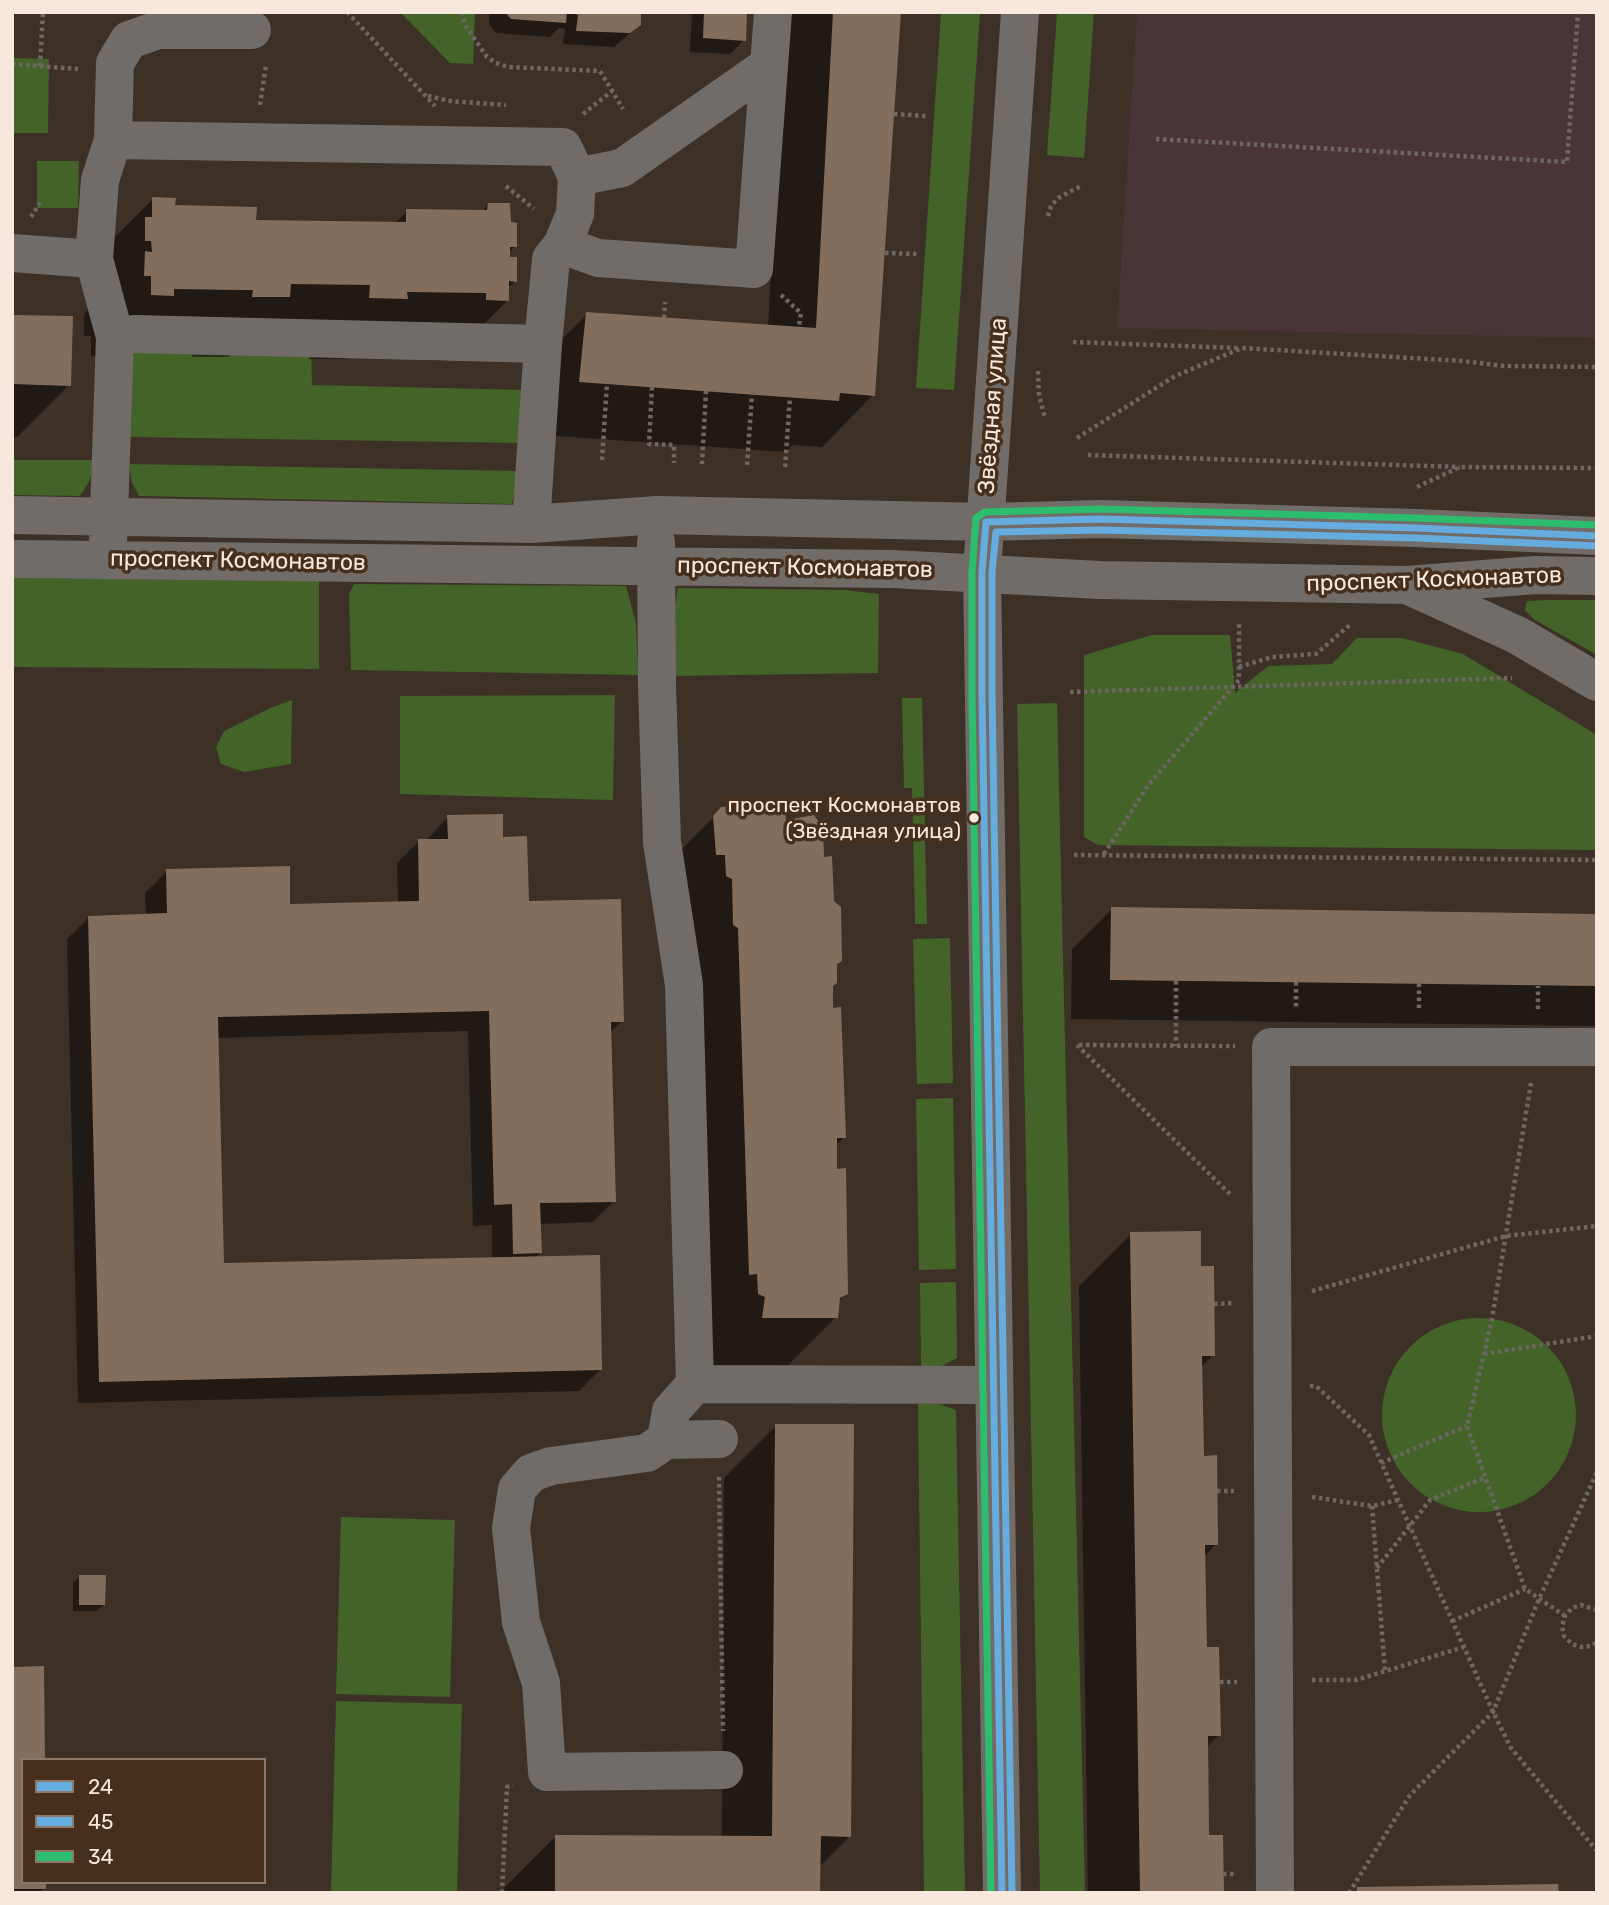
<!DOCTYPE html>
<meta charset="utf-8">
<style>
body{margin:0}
#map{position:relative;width:1609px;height:1905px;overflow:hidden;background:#3d3026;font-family:Rubik,sans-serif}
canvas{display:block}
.frame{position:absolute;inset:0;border:14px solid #f7e7dc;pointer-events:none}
.legend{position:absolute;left:21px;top:1758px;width:245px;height:126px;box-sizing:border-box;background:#462f1d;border:2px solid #8d7969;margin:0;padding:9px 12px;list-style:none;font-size:21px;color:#f7e7dc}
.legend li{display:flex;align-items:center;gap:14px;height:35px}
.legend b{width:35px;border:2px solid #8d7969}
</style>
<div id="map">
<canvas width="1609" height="1905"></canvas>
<div class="frame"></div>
<ul class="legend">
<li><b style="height:9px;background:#67acde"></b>24</li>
<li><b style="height:9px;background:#67acde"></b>45</li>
<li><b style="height:9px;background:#2cbe6e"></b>34</li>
</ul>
</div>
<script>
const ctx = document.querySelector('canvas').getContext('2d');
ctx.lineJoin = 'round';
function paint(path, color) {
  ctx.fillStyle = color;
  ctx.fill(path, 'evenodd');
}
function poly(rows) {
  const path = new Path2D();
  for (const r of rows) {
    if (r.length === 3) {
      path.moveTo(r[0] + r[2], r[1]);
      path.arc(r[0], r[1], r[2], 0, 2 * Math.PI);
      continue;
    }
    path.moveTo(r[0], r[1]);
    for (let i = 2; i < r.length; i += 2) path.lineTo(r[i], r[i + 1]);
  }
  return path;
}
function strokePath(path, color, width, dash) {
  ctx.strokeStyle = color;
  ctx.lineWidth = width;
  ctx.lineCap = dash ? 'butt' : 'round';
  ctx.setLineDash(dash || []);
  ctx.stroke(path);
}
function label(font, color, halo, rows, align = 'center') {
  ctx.font = font + ' Rubik,sans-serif';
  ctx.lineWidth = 7;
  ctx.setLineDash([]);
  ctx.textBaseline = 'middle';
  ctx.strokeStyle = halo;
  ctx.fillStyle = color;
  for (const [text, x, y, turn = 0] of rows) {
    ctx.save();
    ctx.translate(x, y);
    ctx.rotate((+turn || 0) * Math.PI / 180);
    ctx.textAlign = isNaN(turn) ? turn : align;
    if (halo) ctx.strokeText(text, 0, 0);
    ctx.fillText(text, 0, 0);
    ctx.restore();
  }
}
paint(poly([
 [1137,12,1597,12,1597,338,1117,328]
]), '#493536');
paint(poly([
 [400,12,475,12,473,64,450,63],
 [941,12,980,12,954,390,916,388],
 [1057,12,1094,12,1084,158,1047,155],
 [12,58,49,59,48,133,12,133],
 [37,161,79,161,78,208,37,208],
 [130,347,311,350,312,385,528,390,524,443,128,437],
 [12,460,96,460,89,482,80,496,12,495],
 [129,464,519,471,512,504,139,496,132,483],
 [12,578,319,581,319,669,12,667],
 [354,584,626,586,636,623,638,675,351,670,349,594],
 [678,588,845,590,879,594,878,673,672,676,672,623],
 [1548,600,1597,600,1597,655,1535,620,1525,610,1527,601],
 [1152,635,1230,635,1235,693,1268,666,1332,664,1357,638,1402,638,1463,654,1597,735,1597,850,1098,845,1084,837,1084,655],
 [615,695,613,800,400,794,400,696],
 [902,698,922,698,927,924,915,924,912,788,904,788],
 [292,700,291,764,244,772,221,764,216,747,224,731,270,708],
 [1057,703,1085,1893,1040,1893,1017,704],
 [950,938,953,1083,917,1084,913,939],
 [953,1098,956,1269,919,1270,916,1099],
 [956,1282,957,1358,938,1368,921,1368,920,1283],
 [1479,1415,97],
 [918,1404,939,1404,956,1410,965,1893,924,1893],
 [341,1517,455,1520,450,1697,336,1694],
 [336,1701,462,1704,457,1893,331,1893]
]), '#436329');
paint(poly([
 [489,12,640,12,639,25,614,47,563,44,565,29,559,28,550,37,496,33,489,24],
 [692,12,746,12,744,40,730,54,690,52],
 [785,12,899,12,873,395,822,447,793,445,786,452,528,434,535,366,587,314,768,327],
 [153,199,174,207,255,222,394,224,407,211,481,212,488,205,509,224,515,246,509,253,515,281,508,288,508,300,447,361,426,361,426,354,352,352,345,359,309,359,310,345,241,344,228,357,192,357,193,350,118,349,112,356,91,356,91,336,84,336,84,314,91,307,91,301,85,301,85,280,92,260],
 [12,316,69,385,17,437,12,437],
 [722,809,785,822,822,859,835,965,831,987,844,1137,835,1146,835,1170,847,1293,837,1303,836,1317,775,1378,702,1379,661,870],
 [448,817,502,839,527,903,622,1021,610,1033,614,1201,592,1222,539,1224,540,1253,535,1258,601,1369,579,1391,78,1403,67,939,89,917,146,916,145,893,167,871,289,906,398,903,397,863,419,841,426,841],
 [468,1031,473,1226,492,1225,492,1259,222,1265,217,1038],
 [1112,909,1597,916,1597,1026,1071,1019,1072,949],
 [1131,1234,1199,1268,1213,1355,1200,1368,1202,1457,1216,1544,1204,1557,1205,1649,1219,1735,1206,1748,1208,1837,1222,1893,1088,1893,1079,1286],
 [776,1426,850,1836,819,1867,819,1893,504,1893,504,1888,556,1836,722,1838,724,1478],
 [80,1576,103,1605,96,1611,73,1611,73,1583],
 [12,1668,23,1760,23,1882,44,1888,39,1893,12,1893]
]), '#0007');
paint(poly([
 [505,12,567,12,566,23,511,19],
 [568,12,641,12,641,25,630,33,576,31,578,15],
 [704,12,747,12,746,41,703,38],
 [833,12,901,12,875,396,840,393,839,401,579,382,586,312,816,328],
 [152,197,176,198,175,205,257,207,256,220,406,222,406,209,487,210,488,203,510,203,511,222,517,223,517,247,510,247,510,257,517,257,517,282,509,281,509,301,486,300,486,293,407,292,408,299,369,298,370,285,291,284,290,297,252,297,253,290,242,290,174,289,174,296,151,295,151,276,144,276,145,251,152,252,151,241,145,241,145,217,152,217],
 [12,315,73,316,71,386,12,384],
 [785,804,786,820,814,815,823,828,824,857,832,856,834,901,841,907,842,961,837,964,837,983,833,986,833,1008,841,1007,846,1138,837,1138,837,1169,846,1168,848,1294,840,1298,838,1318,762,1318,765,1297,758,1294,757,1274,749,1275,738,928,733,925,732,879,726,876,725,855,716,855,713,816,721,807],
 [503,814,503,837,527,836,529,901,621,899,624,1022,611,1022,616,1202,540,1203,542,1253,513,1254,512,1204,494,1205,489,1011,218,1017,224,1263,600,1255,602,1370,99,1382,88,916,167,913,166,869,290,866,290,904,419,901,418,839,448,839,447,815],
 [1111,907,1597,914,1597,986,1110,980],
 [1201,1231,1201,1266,1214,1266,1215,1356,1202,1356,1204,1456,1217,1455,1218,1545,1205,1545,1207,1647,1219,1647,1221,1736,1208,1736,1209,1835,1223,1835,1224,1893,1140,1893,1130,1232],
 [775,1424,854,1424,851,1837,821,1836,820,1893,555,1893,555,1835,772,1836],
 [79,1575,106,1575,105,1605,79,1605],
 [44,1666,45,1760,23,1760,23,1882,46,1882,46,1889,12,1889,12,1667],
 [1558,1884,1559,1893,1357,1893,1357,1887]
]), '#836e5e');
strokePath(poly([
 [347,12,435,106],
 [462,12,465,25,487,57,496,63,508,67,600,71,623,109],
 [12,64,78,69],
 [40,66,43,12],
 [428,96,450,101,506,105],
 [260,105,266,65],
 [583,114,612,91],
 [894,114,927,116],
 [1156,139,1567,162,1578,12],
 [506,186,534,209],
 [1048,216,1051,206,1058,198,1083,185],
 [31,217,40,203],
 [885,253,918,254],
 [781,295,801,313,799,327],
 [664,318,665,302],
 [1073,342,1238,348],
 [1038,371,1039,395,1045,418],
 [652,387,649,444,674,445,674,463],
 [1077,438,1175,376,1242,348,1463,361,1504,366,1597,367],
 [1088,455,1460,467],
 [602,460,607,384],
 [702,464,706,391],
 [747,465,752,395],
 [785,467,790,397],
 [1417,487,1460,467,1597,468],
 [1239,667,1272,657,1316,654,1351,624],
 [1070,692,1512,678],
 [1104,854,1149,784,1239,680,1239,623],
 [1074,855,1597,860],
 [1176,981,1176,1046],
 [1296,982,1296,1009],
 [1419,1008,1419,984],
 [1538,1009,1538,986],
 [1077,1045,1232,1196],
 [1079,1045,1235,1046],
 [1531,1083,1492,1319,1467,1426,1525,1589,1565,1616],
 [1312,1291,1506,1236,1597,1226],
 [1214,1304,1235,1303],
 [1484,1354,1597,1336],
 [1310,1386,1316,1386,1369,1435,1493,1712,1511,1748,1597,1851],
 [1381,1463,1467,1426],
 [719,1477,723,1731],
 [1217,1491,1234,1491],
 [1312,1497,1372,1506,1398,1500],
 [1372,1506,1385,1671],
 [1377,1568,1430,1500,1486,1477],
 [1597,1610,1581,1605,1572,1608,1565,1616,1562,1626,1564,1636,1572,1644,1581,1647,1592,1646,1597,1642],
 [1452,1621,1525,1589],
 [1312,1680,1356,1680,1464,1647],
 [1220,1682,1237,1682],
 [1223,1874,1236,1874],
 [502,1893,507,1787,513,1785],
 [1349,1893,1410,1795,1493,1712,1539,1599,1597,1472]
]), '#6d6662', 4.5, [3.5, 3.5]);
strokePath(poly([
 [113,140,115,63,129,40,158,30,252,30],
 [577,177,622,168,769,65],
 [562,245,598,258,754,269,773,12],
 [12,253,94,259,115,337,108,543],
 [94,259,100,180,113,140,563,147,577,177,575,214,562,245,551,259,543,344],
 [115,337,134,334,543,344,531,524],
 [12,515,531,524,657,515,986,522,1101,519,1416,528,1597,536],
 [656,542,657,686,662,842,684,985,695,1384,671,1411,666,1440],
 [12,559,892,569,1100,580,1407,585,1535,575,1597,576],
 [1409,586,1517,635,1597,682],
 [695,1384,994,1385],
 [719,1439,666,1440,647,1453,551,1466,531,1473,517,1489,511,1528,521,1622,541,1683,547,1772,724,1770],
 [1002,1893,982,572,1020,12],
 [1275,1893,1271,1047,1597,1047]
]), '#716c67', 38);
strokePath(poly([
 [1002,1893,982,694,982,572,986,522,1101,519,1416,528,1597,536]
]), '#67acde', 7);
strokePath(poly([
 [1012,1893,992,694,992,572,996,532,1101,530,1416,538,1597,546]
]), '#67acde', 7);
strokePath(poly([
 [991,1893,972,694,972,572,976,518,985,512,1101,509,1416,518,1597,525]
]), '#2cbe6e', 7);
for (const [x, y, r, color] of [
 [974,818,6,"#f7e7dc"]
]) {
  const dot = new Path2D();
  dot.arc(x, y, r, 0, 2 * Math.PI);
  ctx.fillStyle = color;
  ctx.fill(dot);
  strokePath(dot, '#462f1d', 2.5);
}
label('21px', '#f7e7dc', '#462f1d', [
 ["проспект Космонавтов",961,806],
 ["(Звёздная улица)",961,832]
], 'right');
label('23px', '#f7e7dc', '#462f1d', [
 ["Звёздная улица",993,406,-86],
 ["проспект Космонавтов",238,561,1],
 ["проспект Космонавтов",805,568,1],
 ["проспект Космонавтов",1434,580,-2]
]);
</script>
